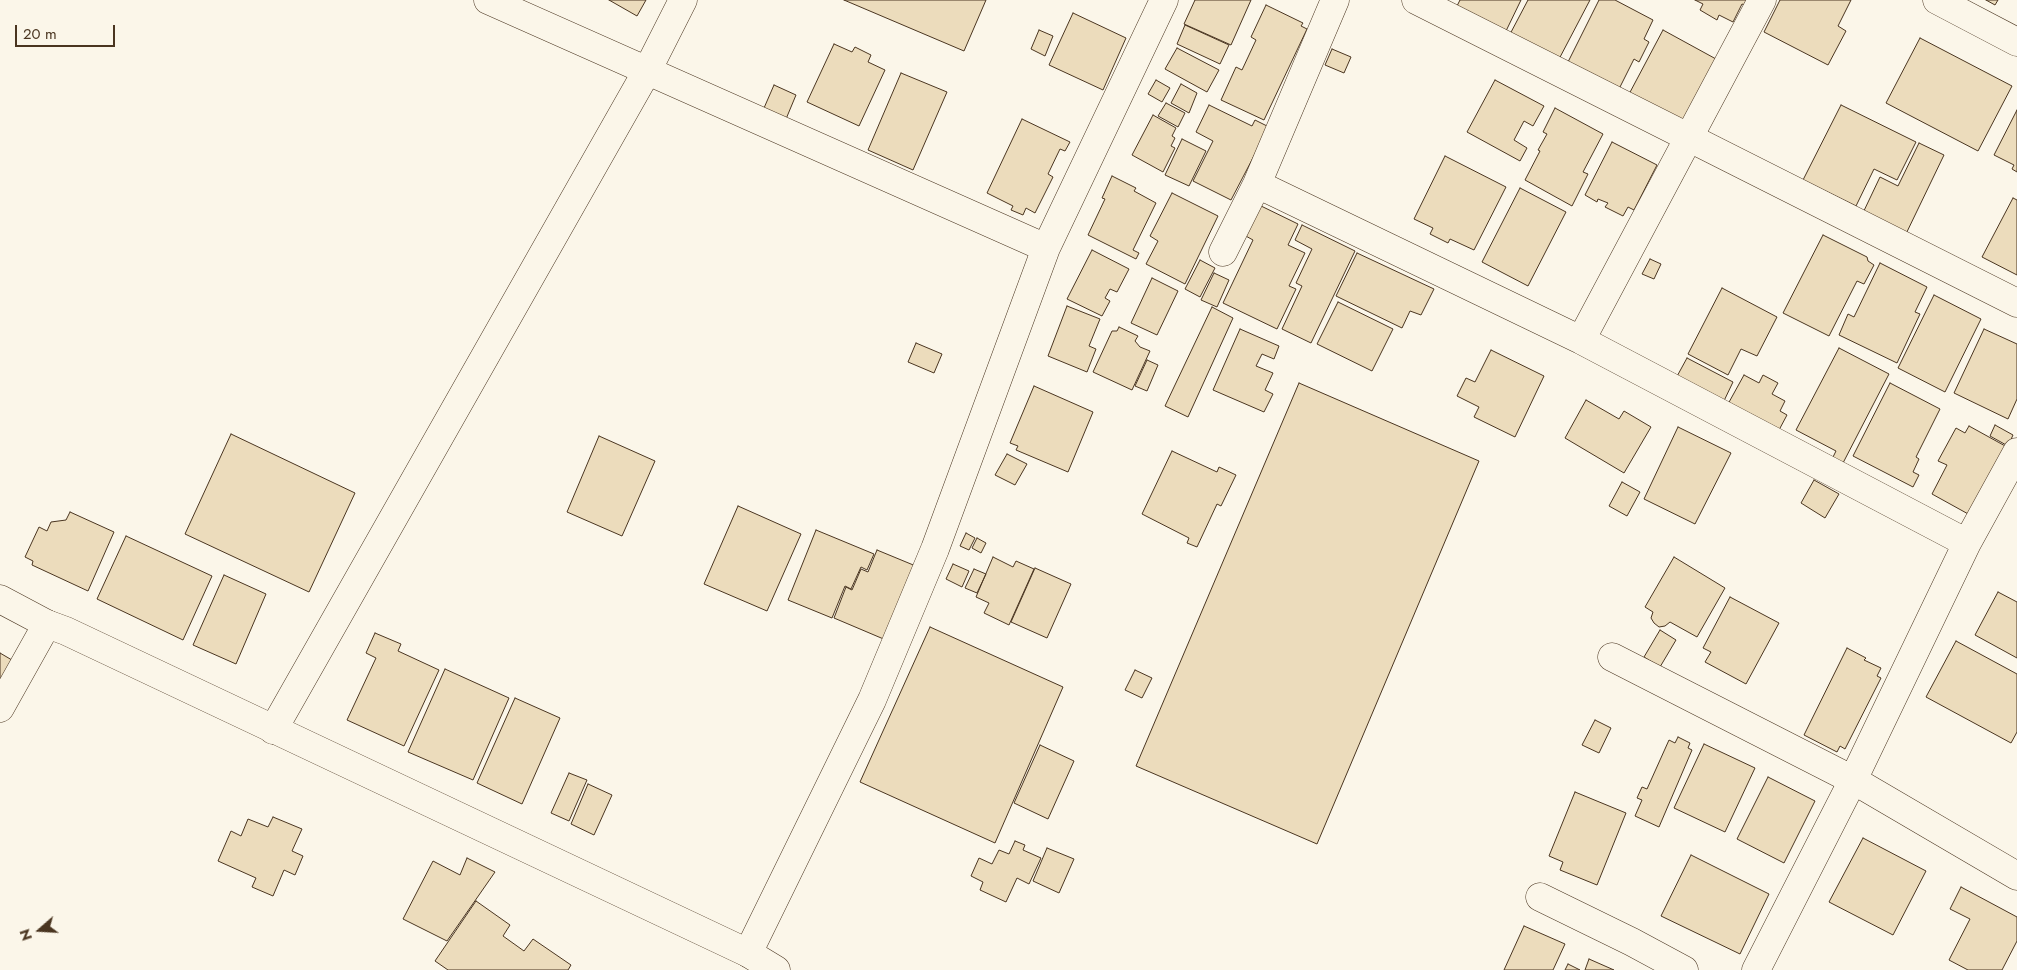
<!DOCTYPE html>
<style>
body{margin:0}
#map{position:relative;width:2017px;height:970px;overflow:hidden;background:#fbf6e9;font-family:Jost,sans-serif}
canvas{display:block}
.north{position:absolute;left:15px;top:905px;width:50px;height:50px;-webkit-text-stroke:4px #fbf6e9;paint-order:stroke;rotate:251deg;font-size:14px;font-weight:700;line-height:20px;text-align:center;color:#4a3520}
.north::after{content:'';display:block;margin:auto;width:18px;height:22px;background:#4a3520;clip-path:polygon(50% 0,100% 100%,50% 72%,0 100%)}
.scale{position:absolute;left:15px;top:25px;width:100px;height:22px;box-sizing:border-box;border:2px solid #4a3520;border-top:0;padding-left:6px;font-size:15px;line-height:18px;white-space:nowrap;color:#4a3520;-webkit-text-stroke:4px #fbf6e9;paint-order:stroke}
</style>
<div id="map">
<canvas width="2017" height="970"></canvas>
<div class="north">N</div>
<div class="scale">20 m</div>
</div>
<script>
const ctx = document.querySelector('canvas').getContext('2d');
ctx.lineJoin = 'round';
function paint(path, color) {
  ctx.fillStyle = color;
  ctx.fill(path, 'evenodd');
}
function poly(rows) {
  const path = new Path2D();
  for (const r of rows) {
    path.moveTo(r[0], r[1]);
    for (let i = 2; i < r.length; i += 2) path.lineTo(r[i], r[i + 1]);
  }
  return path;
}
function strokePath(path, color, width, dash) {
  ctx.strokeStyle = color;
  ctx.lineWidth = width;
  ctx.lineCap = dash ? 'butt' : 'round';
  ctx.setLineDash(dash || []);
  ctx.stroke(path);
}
const building = poly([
 [609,0,646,0,637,16,609,0],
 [844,0,986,0,964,51,844,0],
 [1195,0,1251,0,1231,45,1184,24,1195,0],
 [1460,0,1521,0,1506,31,1456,8,1460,0],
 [1528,0,1590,0,1558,61,1509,36,1528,0],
 [1599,0,1615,0,1653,20,1644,39,1649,42,1639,62,1634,59,1617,93,1566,66,1599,0],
 [1695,0,1750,0,1747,6,1742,4,1733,22,1719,15,1717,20,1700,10,1703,4,1695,0],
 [1780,0,1851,0,1838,26,1846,31,1828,65,1764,32,1780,0],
 [1986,0,1998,0,1995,5,1986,0],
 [1266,5,1303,23,1301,26,1307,29,1264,120,1221,100,1236,67,1242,70,1256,40,1251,37,1266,5],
 [1073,13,1126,38,1103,90,1049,65,1073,13],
 [1185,25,1229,45,1220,64,1177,44,1185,25],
 [1039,30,1053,36,1045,56,1031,49,1039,30],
 [1663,30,1716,59,1681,124,1628,96,1663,30],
 [1920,38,2012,86,1978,151,1886,103,1920,38],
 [834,44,852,52,855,47,871,55,868,62,885,70,859,126,807,102,834,44],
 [1177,48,1219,70,1207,92,1165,69,1177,48],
 [1332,49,1351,57,1344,73,1325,65,1332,49],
 [901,73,947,92,913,170,868,150,901,73],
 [1156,80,1170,88,1162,102,1148,94,1156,80],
 [1495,80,1544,106,1533,126,1524,121,1514,140,1527,148,1520,161,1467,132,1495,80],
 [1181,84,1197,93,1189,113,1171,103,1181,84],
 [774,85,796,95,786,119,764,108,774,85],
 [1166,103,1185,113,1178,127,1158,116,1166,103],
 [1209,105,1252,126,1255,120,1269,127,1231,200,1193,181,1213,141,1196,132,1209,105],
 [1841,105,1916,142,1897,180,1874,169,1856,206,1803,180,1841,105],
 [1555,108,1603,134,1583,172,1588,174,1572,206,1525,180,1540,151,1538,150,1547,134,1543,132,1555,108],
 [2017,110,2017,172,2012,169,2014,165,1994,155,2017,110],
 [1153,115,1176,128,1172,136,1175,138,1171,146,1175,148,1163,172,1132,155,1153,115],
 [1022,119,1070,142,1065,151,1060,149,1048,174,1053,177,1035,213,1026,208,1023,215,1011,210,1013,206,987,193,1022,119],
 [1182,139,1206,151,1189,186,1165,175,1182,139],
 [1612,142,1657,165,1634,210,1628,207,1623,216,1605,207,1608,203,1598,199,1597,202,1585,195,1612,142],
 [1919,143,1944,155,1904,238,1861,217,1880,177,1898,186,1919,143],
 [1445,156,1506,187,1474,250,1450,239,1448,243,1430,234,1433,228,1414,219,1445,156],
 [1112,176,1136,188,1134,191,1156,203,1133,250,1139,253,1136,259,1088,235,1105,199,1102,198,1112,176],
 [1520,188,1566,212,1528,286,1482,262,1520,188],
 [1172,193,1218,216,1185,284,1146,264,1158,241,1150,236,1172,193],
 [2013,198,2017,200,2017,275,1982,257,2013,198],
 [1259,205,1298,224,1288,245,1305,253,1289,286,1296,289,1277,329,1223,303,1253,240,1244,235,1259,205],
 [1302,225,1355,251,1311,343,1282,329,1302,286,1296,283,1312,249,1295,240,1302,225],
 [1823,235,1867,257,1868,261,1874,265,1864,284,1857,281,1829,336,1783,313,1823,235],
 [1092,250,1129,269,1117,292,1110,289,1105,298,1110,301,1102,316,1067,299,1092,250],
 [1357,253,1434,289,1421,315,1410,311,1402,328,1336,296,1357,253],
 [1650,259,1661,264,1654,279,1642,274,1650,259],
 [1200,260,1215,268,1200,297,1185,289,1200,260],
 [1880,263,1927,287,1915,312,1920,314,1897,363,1839,335,1848,314,1854,317,1880,263],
 [1214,273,1229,280,1217,307,1201,300,1214,273],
 [1152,278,1178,291,1157,335,1131,323,1152,278],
 [1722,288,1777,317,1757,356,1741,349,1728,375,1688,354,1722,288],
 [1934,295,1981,319,1945,392,1898,368,1934,295],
 [1338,302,1393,329,1372,371,1317,344,1338,302],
 [1067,306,1100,319,1089,346,1096,349,1087,372,1048,356,1067,306],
 [1212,307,1233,318,1188,417,1165,406,1212,307],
 [1119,327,1138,336,1135,341,1140,347,1150,351,1132,390,1093,372,1112,331,1117,331,1119,327],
 [1240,329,1279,346,1274,359,1262,354,1256,366,1273,373,1265,390,1273,394,1264,412,1213,390,1240,329],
 [1984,329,2017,344,2017,399,2008,419,1954,393,1984,329],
 [916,343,942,354,934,373,908,362,916,343],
 [1839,348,1889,374,1843,463,1833,457,1836,451,1796,430,1839,348],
 [1491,350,1544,376,1515,437,1474,417,1479,407,1457,396,1466,378,1475,382,1491,350],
 [1687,358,1733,382,1722,405,1675,380,1687,358],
 [1147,360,1158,365,1147,391,1135,386,1147,360],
 [1744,375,1759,383,1763,375,1778,383,1772,394,1785,401,1780,411,1787,415,1779,430,1728,404,1744,375],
 [1299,383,1479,461,1317,844,1136,766,1299,383],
 [1890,383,1940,409,1916,457,1919,459,1913,472,1919,475,1913,487,1853,456,1890,383],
 [1034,386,1093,412,1068,472,1016,450,1018,446,1010,443,1034,386],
 [1586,400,1619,419,1624,411,1651,427,1624,473,1565,438,1586,400],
 [1995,425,2013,435,2008,446,1990,436,1995,425],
 [1969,426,2007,447,1970,515,1932,494,1947,465,1938,461,1956,428,1965,433,1969,426],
 [1678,427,1731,453,1695,524,1644,499,1678,427],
 [231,434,355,493,309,592,185,534,231,434],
 [599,436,655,461,622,536,567,512,599,436],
 [1172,451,1217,472,1219,467,1236,475,1221,506,1217,504,1197,547,1187,543,1189,538,1142,514,1172,451],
 [1007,454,1027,464,1015,485,995,475,1007,454],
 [1814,480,1839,494,1825,518,1801,503,1814,480],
 [1622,482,1640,492,1627,516,1609,506,1622,482],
 [738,506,801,534,767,611,704,584,738,506],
 [70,512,114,532,88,591,32,565,33,561,25,557,39,527,47,531,51,522,66,520,70,512],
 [816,530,874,554,867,570,861,567,851,589,845,586,832,618,788,600,816,530],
 [966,533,975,538,969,550,960,546,966,533],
 [126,536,212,576,183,640,97,599,126,536],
 [977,538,986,543,981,553,972,548,977,538],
 [877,550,923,569,893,643,834,618,846,587,852,590,861,569,868,572,877,550],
 [993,557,1013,567,1016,561,1034,569,1009,625,984,613,989,603,976,597,993,557],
 [1674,557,1725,588,1697,637,1670,622,1665,626,1659,627,1654,623,1651,618,1653,612,1645,607,1674,557],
 [953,564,969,571,962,587,946,579,953,564],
 [1035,568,1071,584,1047,638,1011,622,1035,568],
 [974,569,986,574,977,593,965,588,974,569],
 [224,575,266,594,236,664,193,645,224,575],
 [1998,592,2017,602,2017,658,1975,635,1998,592],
 [1730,597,1779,623,1746,684,1705,662,1711,652,1703,648,1730,597],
 [930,627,1063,687,995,843,860,782,930,627],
 [1660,630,1676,640,1660,667,1644,657,1660,630],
 [375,633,401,644,398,651,439,670,404,746,347,720,376,658,366,653,375,633],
 [1956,641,2017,674,2017,732,2011,743,1926,697,1956,641],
 [1847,648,1866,658,1864,660,1881,668,1877,676,1881,678,1845,749,1840,746,1837,752,1804,735,1847,648],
 [0,653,17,663,0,694,0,653],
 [445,669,509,698,473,780,408,752,445,669],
 [1135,670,1152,678,1142,698,1125,690,1135,670],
 [515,698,560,718,522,804,477,783,515,698],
 [1595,720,1611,728,1599,753,1582,745,1595,720],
 [1678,737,1690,743,1688,748,1692,750,1659,827,1635,816,1642,800,1637,798,1642,787,1647,789,1669,740,1675,743,1678,737],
 [1704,744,1755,768,1725,832,1674,808,1704,744],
 [1040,745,1074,761,1048,819,1014,803,1040,745],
 [569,773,587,780,569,821,551,813,569,773],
 [1768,777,1815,801,1784,863,1737,839,1768,777],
 [588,784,612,795,594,835,571,824,588,784],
 [1575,792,1626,813,1597,885,1560,870,1563,862,1549,856,1575,792],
 [273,817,302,829,292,851,303,856,295,875,284,870,273,896,252,887,256,878,218,861,231,831,241,836,248,819,268,827,273,817],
 [1863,838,1926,871,1893,935,1829,902,1863,838],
 [1015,841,1025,845,1023,850,1041,858,1029,884,1017,878,1006,902,980,890,983,882,971,876,979,858,992,864,999,850,1009,854,1015,841],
 [1047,848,1074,859,1059,893,1033,881,1047,848],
 [1691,855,1769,894,1740,954,1661,916,1691,855],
 [467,858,495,872,447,941,403,919,433,861,460,875,467,858],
 [1961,887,2017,917,2017,941,2002,970,1968,970,1949,960,1970,919,1950,909,1961,887],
 [476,901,510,925,503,936,524,951,533,939,571,965,568,970,448,970,435,961,476,901],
 [1524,926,1565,944,1553,970,1504,970,1524,926],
 [1589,959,1614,970,1585,970,1589,959],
 [1568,964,1580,970,1565,970,1568,964]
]);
paint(building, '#ecdcbc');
strokePath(building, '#4a3520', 1);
const street = poly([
 [488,0,1046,248],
 [1416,0,2017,303],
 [1937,0,2017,42],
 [1257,184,1581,340,1967,543],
 [1223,252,1257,184,1335,0],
 [1581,340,1762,0],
 [1612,657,1853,780,2017,876],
 [0,708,47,624],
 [273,730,647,71,683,0],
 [1540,897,1632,942,1684,970],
 [748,953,872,700,935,549,1046,248,1164,0],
 [1756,970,1853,780,1967,543,2017,452]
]);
const secondary = poly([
 [0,599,47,624,66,631,748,953,776,970]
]);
strokePath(street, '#4a3520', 29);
strokePath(secondary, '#4a3520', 29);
strokePath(street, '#fbf6e9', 28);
strokePath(secondary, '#fbf6e9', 28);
</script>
